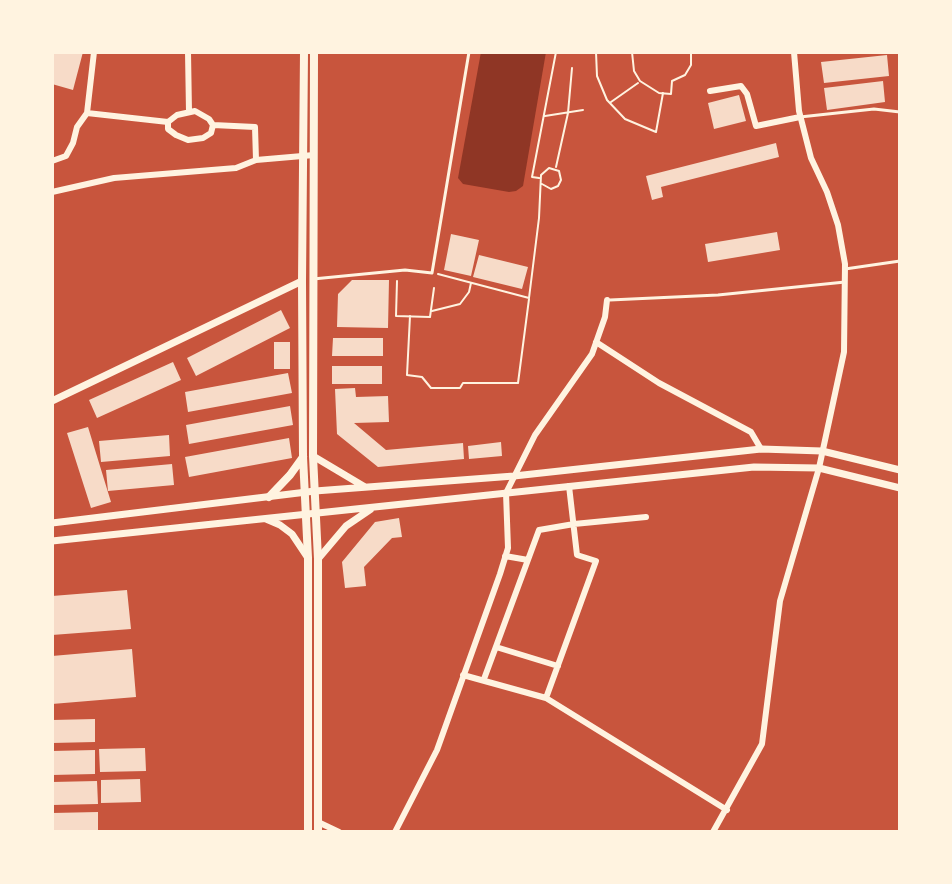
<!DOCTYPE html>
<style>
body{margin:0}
#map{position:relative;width:952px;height:884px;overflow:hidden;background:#c8553d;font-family:"Fira Sans Condensed",sans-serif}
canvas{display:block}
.frame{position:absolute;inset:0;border:54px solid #fff3e0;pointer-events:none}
</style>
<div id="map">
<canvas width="952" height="884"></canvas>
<div class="frame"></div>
</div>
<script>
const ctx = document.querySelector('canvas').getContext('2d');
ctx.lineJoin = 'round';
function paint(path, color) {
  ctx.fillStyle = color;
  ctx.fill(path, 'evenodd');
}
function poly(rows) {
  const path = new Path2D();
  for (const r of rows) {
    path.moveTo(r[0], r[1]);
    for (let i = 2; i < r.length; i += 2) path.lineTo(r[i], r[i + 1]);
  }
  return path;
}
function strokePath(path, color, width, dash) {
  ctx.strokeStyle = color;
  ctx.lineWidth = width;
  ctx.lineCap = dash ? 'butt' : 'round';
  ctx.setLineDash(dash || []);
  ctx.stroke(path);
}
paint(poly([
 [481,52,546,52,523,186,516,191,509,192,463,184,458,178]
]), '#8f3625');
paint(poly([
 [52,52,83,52,73,90,52,84],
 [887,55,889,76,824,83,821,62],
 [883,81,885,102,827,110,824,88],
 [739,95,746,121,714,129,708,103],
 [776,143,779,157,661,187,663,197,652,200,646,176],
 [777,232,780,250,708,262,705,244],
 [451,234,479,240,471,276,444,270],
 [479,255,528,267,522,289,473,277],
 [352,280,389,280,388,328,337,327,338,294],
 [281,310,290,328,196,376,187,358],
 [333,338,383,338,383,356,332,356],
 [274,342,290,342,290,369,274,369],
 [173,362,181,380,97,418,89,400],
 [332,366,382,366,382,384,332,384],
 [288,373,292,393,188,412,185,392],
 [355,388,356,397,388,396,389,422,354,423,386,450,463,443,464,459,378,467,337,434,335,389],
 [290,406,293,425,189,444,186,425],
 [88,427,111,502,91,508,67,433],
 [169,435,170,456,101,462,99,441],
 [289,438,292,458,189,477,185,457],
 [501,442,502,456,469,459,468,446],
 [172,464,174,485,108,491,106,470],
 [399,518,402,537,392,538,364,567,366,586,345,588,342,562,375,522],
 [127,590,131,629,52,635,52,596],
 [132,649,136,697,52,704,52,656],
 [95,719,95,742,52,743,52,720],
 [145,748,146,771,100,772,99,749],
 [95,750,95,774,52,775,52,751],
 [140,779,141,802,101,803,101,780],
 [97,781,98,804,52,805,52,782],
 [98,812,98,832,52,832,52,813]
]), '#f7dbc8');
strokePath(poly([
 [596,52,597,76,607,100,625,119,656,132,663,93],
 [632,52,634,71,640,81,659,93,671,94,672,81,685,75,691,65,691,52],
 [611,102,638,83],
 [545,116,583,110],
 [556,167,568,113,572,68],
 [539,178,532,177,556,52],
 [438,274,529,298,539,218,541,175,549,168,559,171,561,180,558,186,551,189,542,184],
 [397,281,396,316,430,317,434,288],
 [432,311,460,304,469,292,471,283],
 [410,316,407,375,422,377,431,388,460,388,463,383,518,383,529,299]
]), '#fff3e0', 2);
strokePath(poly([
 [800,117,874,109,900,112],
 [845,269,900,261],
 [313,279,405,270,432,273,469,52],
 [610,300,718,295,845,282]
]), '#fff3e0', 3);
strokePath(poly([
 [188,52,189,112],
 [710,91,741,86,747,94,756,126,800,117],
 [87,113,168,122,177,115,195,111,209,119,213,125,211,133,203,138,188,140,176,135,168,129,168,122],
 [213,125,255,127,256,160],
 [52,161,66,156,73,143,77,127,87,113,94,52],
 [52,192,114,178,236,168,256,160,314,155],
 [596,342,659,383,751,432,761,449],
 [505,556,528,560],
 [496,647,558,666],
 [463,675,546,698,727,810],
 [484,679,539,530,574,524,646,517],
 [546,698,596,561,577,555,569,486],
 [318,822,339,832],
 [395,832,437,750,500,574,508,548,506,493,535,435,592,354,605,317,607,300],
 [713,832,762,744,780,601,819,468,844,352,845,264,838,225,827,192,811,158,799,111,794,52]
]), '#fff3e0', 6);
strokePath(poly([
 [52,401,302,281],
 [313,456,365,487],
 [266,519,280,525,292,534,308,558],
 [52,523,315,491,514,476,761,449,822,451,900,470],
 [52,541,754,467,819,468,900,488],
 [318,559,346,526,371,509]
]), '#fff3e0', 7);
strokePath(poly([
 [304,52,302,281,303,457,308,558,308,832],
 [314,52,313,456,318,559,318,832],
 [269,497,290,475,303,457]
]), '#fff3e0', 8);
</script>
